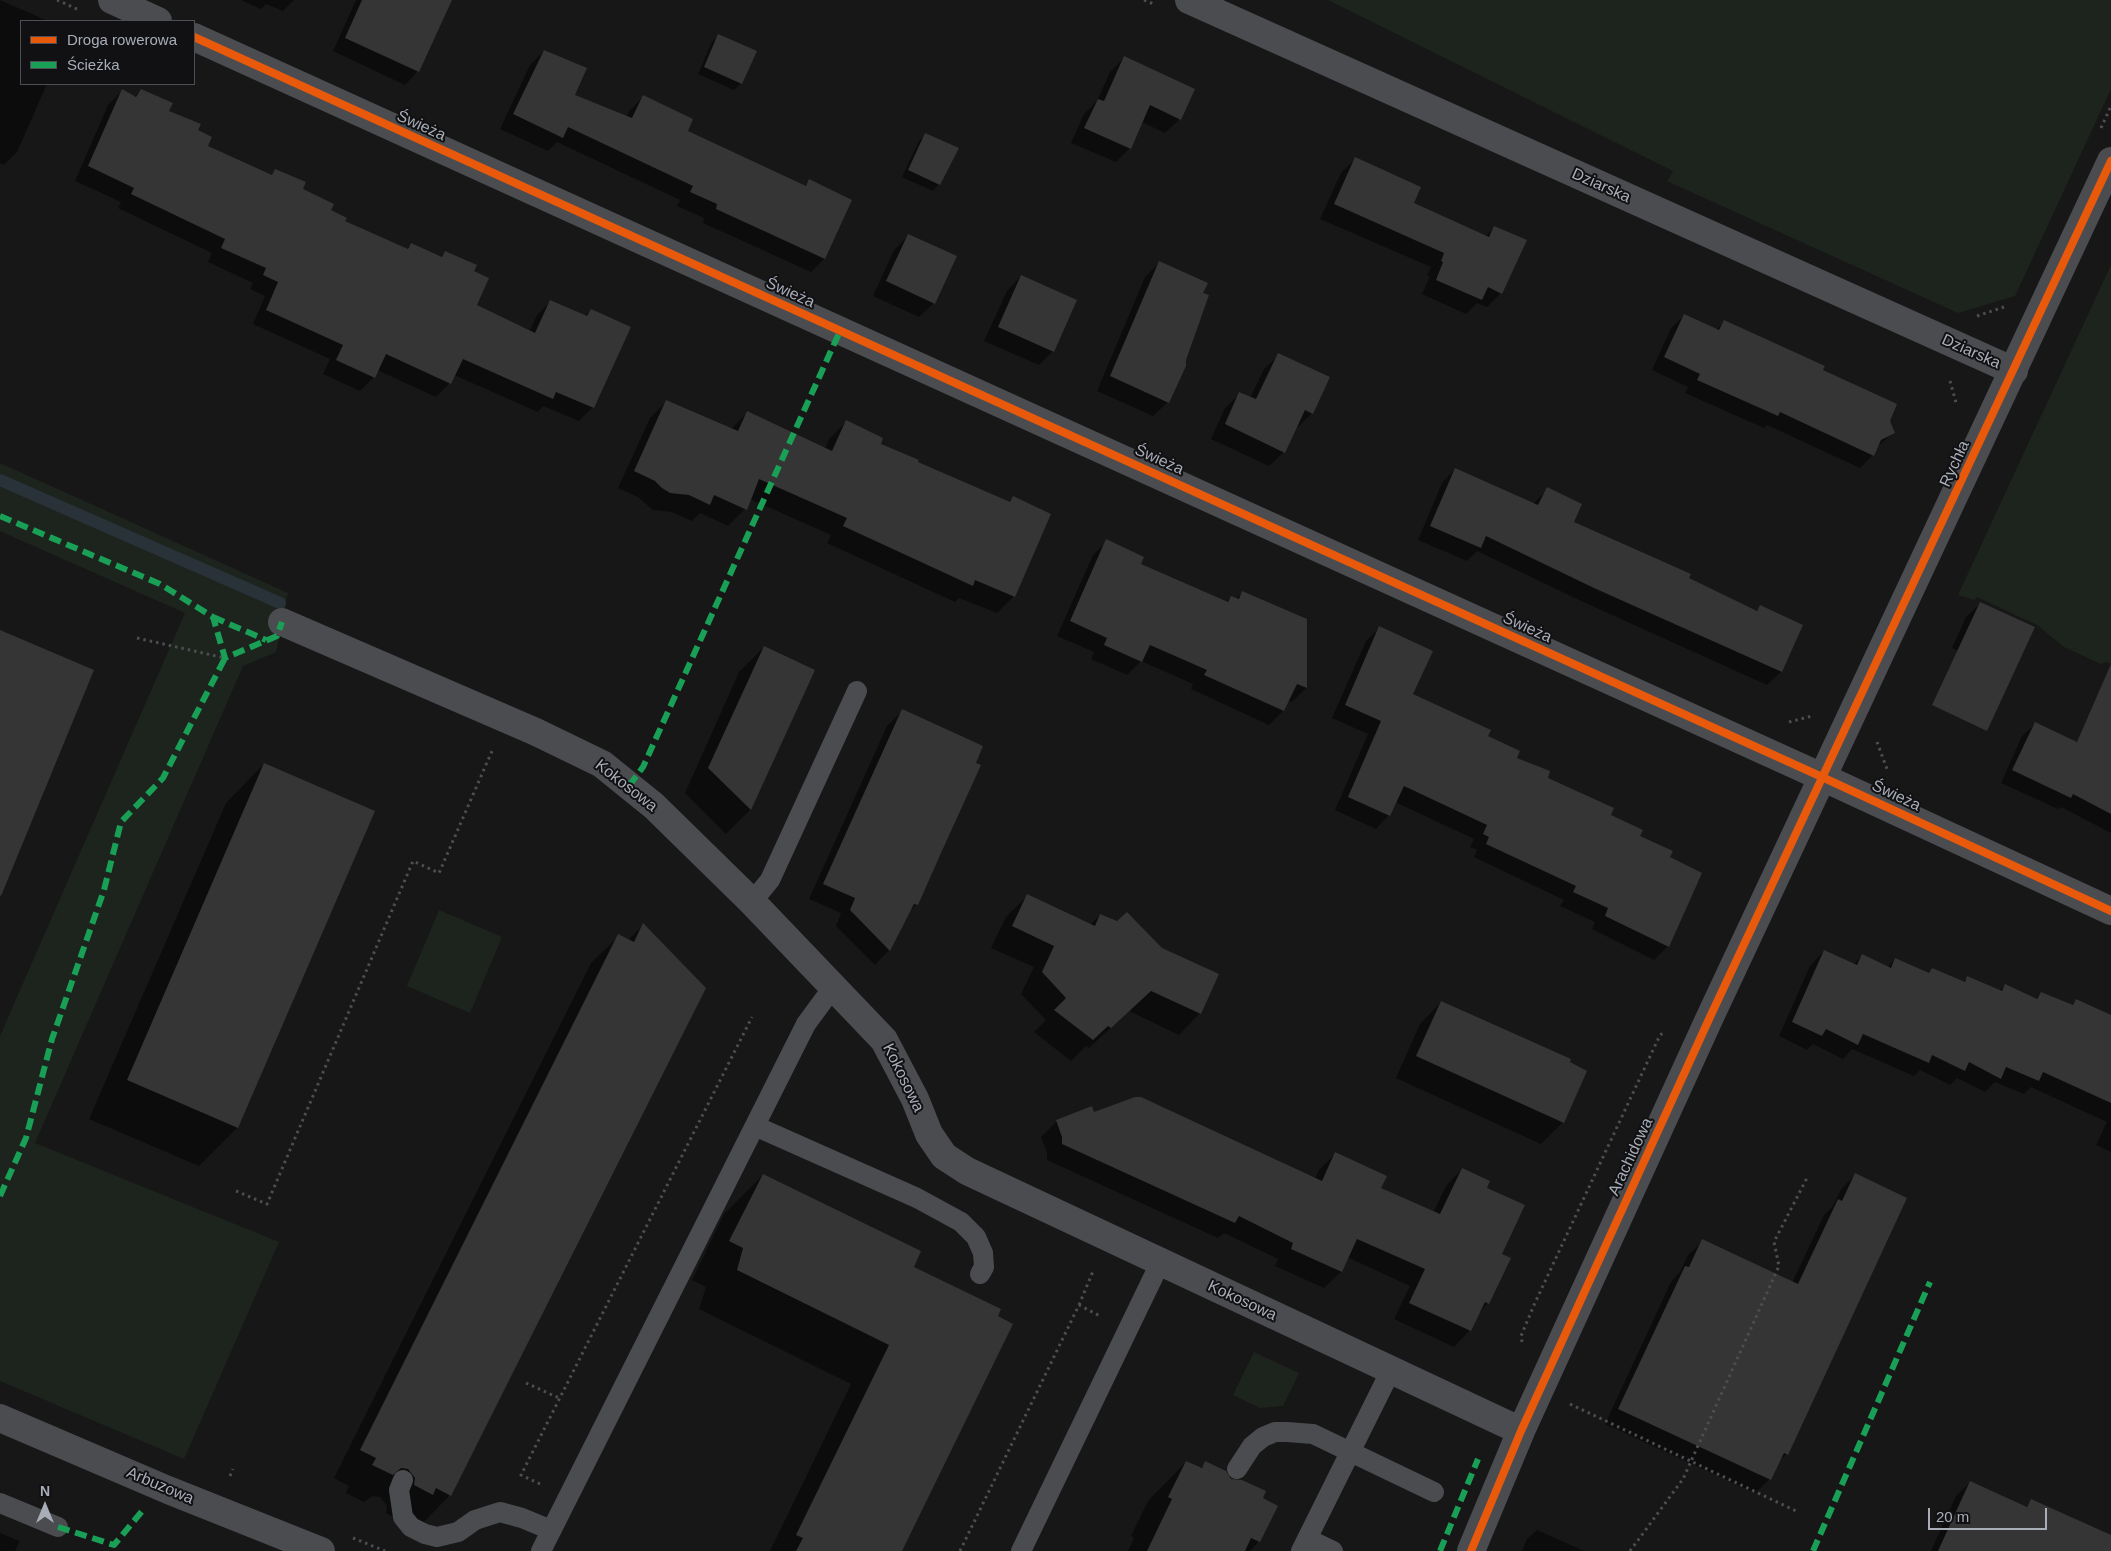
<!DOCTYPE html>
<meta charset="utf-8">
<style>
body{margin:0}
#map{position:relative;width:2111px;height:1551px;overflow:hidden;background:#171717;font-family:Helvetica,sans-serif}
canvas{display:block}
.legend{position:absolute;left:20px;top:20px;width:175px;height:65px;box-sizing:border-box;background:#111113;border:1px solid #4d4f55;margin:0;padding:6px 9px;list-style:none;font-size:15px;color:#a8adb8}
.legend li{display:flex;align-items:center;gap:10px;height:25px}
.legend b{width:25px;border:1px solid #4d4f55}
.north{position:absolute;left:20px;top:1481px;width:50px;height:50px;-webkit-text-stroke:4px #111113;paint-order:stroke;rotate:0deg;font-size:14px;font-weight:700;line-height:20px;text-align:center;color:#a8adb8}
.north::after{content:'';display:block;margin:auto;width:18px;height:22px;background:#a8adb8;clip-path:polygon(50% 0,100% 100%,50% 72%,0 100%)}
.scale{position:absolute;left:1928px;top:1508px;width:119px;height:22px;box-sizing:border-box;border:2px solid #a8adb8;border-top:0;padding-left:6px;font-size:15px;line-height:18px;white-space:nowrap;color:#a8adb8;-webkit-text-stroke:4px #111113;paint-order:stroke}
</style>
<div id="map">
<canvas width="2111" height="1551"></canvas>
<ul class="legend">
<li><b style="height:6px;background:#e8590c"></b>Droga rowerowa</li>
<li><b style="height:6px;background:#1a9f57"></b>Ścieżka</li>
</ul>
<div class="north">N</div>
<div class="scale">20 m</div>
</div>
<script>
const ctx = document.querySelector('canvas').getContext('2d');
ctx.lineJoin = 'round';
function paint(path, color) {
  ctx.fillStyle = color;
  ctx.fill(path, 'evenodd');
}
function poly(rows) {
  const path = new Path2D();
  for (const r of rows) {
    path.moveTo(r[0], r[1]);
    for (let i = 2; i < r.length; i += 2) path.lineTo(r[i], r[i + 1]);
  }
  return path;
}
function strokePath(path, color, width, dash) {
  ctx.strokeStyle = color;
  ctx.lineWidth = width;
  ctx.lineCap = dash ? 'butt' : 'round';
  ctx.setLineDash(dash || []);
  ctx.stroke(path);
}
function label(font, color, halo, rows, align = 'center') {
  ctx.font = font + ' Helvetica,sans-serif';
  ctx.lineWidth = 4;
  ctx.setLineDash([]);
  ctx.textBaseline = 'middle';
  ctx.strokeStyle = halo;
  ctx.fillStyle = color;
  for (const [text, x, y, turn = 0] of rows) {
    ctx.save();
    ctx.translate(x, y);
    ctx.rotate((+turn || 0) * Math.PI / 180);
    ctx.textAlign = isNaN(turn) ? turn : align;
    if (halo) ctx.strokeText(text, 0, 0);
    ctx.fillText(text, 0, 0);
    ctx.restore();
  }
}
paint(poly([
 [1328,0,2111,0,2111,89,2015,296,1958,313,1667,181,1673,171],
 [2111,265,2111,664,2106,662,2101,664,2064,647,2037,625,1977,597,1974,600,1958,595],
 [0,463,288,593,276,652,243,666,35,1143,279,1242,184,1459,0,1381,0,1036,185,613,0,531],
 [439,910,502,937,470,1013,407,986],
 [1254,1352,1299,1373,1283,1406,1260,1408,1233,1395]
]), '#1d241e');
paint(poly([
 [0,0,48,21,21,21,21,84,47,84,17,152,4,165,0,163],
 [241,0,294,0,283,11,266,4,261,9],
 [356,0,451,0,418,71,405,85,333,51],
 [719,35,741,83,734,90,698,74,712,42],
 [544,51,573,96,626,117,629,111,643,97,686,132,804,187,810,181,824,259,811,272,703,223,704,218,677,206,680,200,557,142,548,151,500,129,530,65],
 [1124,58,1180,119,1165,133,1142,122,1130,148,1116,162,1071,143,1084,114,1097,101,1110,72],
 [141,90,196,131,206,147,270,176,276,170,343,222,406,250,411,244,440,257,445,252,473,272,475,306,529,332,537,315,551,301,585,316,591,310,593,407,579,421,543,406,538,412,454,375,450,383,436,397,377,370,374,377,360,391,323,374,330,359,253,324,265,296,250,289,253,283,208,262,212,253,118,208,121,202,75,181,108,105,122,91,134,97],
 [926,134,939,184,933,191,902,177,919,141],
 [1355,159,1412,203,1485,237,1494,228,1501,293,1487,307,1477,303,1466,314,1422,294,1430,276,1427,275,1431,267,1320,219,1341,173],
 [908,236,934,303,919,317,873,296,894,250],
 [1159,263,1202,294,1168,402,1153,416,1097,391,1145,277],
 [1021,276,1053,351,1039,365,984,341,1007,291],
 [1684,316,1716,330,1724,322,1821,371,1889,421,1893,433,1876,448,1873,455,1860,468,1767,425,1764,428,1685,393,1688,387,1652,370,1671,328],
 [1279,355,1312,413,1298,427,1296,427,1284,452,1269,466,1211,439,1225,408,1240,394,1250,398,1264,369],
 [667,401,731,429,747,413,825,449,829,439,846,422,879,444,917,462,1008,503,1013,498,1014,596,997,613,959,598,955,602,827,543,831,535,750,499,745,509,728,526,700,513,692,521,671,512,653,510,638,497,618,488,650,418],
 [1455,469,1533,504,1548,489,1572,522,1755,612,1760,606,1801,626,1781,672,1767,685,1581,601,1477,551,1467,561,1418,540,1442,483],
 [1107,541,1140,565,1226,602,1231,597,1236,599,1243,592,1306,620,1306,688,1292,702,1288,700,1283,711,1269,725,1191,689,1193,684,1141,661,1127,675,1091,659,1094,652,1057,636,1093,555],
 [1981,603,2006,671,1952,648,1966,617],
 [1379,628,1412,695,1486,737,1546,778,1610,816,1668,858,1668,946,1654,960,1592,929,1595,922,1560,906,1564,900,1474,857,1477,850,1470,847,1474,839,1395,802,1389,815,1376,829,1335,810,1368,734,1332,718,1366,641],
 [764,647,814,670,750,810,726,834,685,793,739,672],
 [902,711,917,904,908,913,889,950,875,965,836,926,841,913,809,899,887,726],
 [2035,724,2111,759,2111,833,2061,807,2058,809,2001,783,2022,736],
 [264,764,237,1128,199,1166,89,1119,226,803],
 [1027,896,1090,925,1100,915,1117,922,1200,1013,1179,1035,1129,1011,1089,1048,1086,1046,1071,1061,1034,1032,1046,1020,1021,994,1034,967,991,948,1006,917],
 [643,925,450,1495,423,1523,404,1522,386,1513,387,1506,380,1497,372,1496,364,1502,346,1493,349,1486,334,1478,591,963,619,936,628,940],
 [1824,951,1853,965,1862,956,1887,968,1895,959,1928,974,1932,969,1963,982,1967,978,1999,991,2005,986,2035,999,2041,993,2071,1006,2076,1000,2111,1047,2111,1152,2096,1145,2107,1122,2031,1087,2024,1094,1995,1082,1985,1092,1957,1078,1950,1085,1920,1070,1914,1076,1852,1049,1843,1059,1813,1044,1807,1050,1779,1036,1810,966],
 [1441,1002,1563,1122,1541,1144,1396,1078,1420,1024],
 [1093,1113,1315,1179,1319,1170,1335,1154,1379,1188,1433,1213,1446,1186,1462,1169,1485,1188,1500,1254,1488,1303,1479,1313,1470,1330,1454,1347,1394,1319,1410,1286,1347,1257,1341,1272,1324,1288,1275,1266,1278,1259,1224,1233,1218,1238,1047,1160,1047,1153,1041,1137,1057,1121],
 [763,1175,913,1267,901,1551,770,1551,851,1384,699,1309,706,1287,692,1280,724,1214],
 [1855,1175,1787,1454,1777,1463,1770,1479,1755,1493,1605,1424,1671,1282,1680,1272,1688,1255,1703,1241,1792,1283,1824,1215,1833,1206,1841,1189],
 [1186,1462,1200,1468,1206,1463,1261,1498,1259,1541,1250,1551,1128,1551,1134,1538,1131,1536,1148,1501],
 [1971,1482,2025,1507,2031,1501,2111,1536,2111,1551,1931,1551,1956,1496],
 [1537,1530,1584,1551,1522,1551,1527,1539],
 [0,1533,20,1541,15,1551,0,1551]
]), '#0007');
strokePath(poly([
 [0,480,280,603]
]), '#2a3239', 12);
paint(poly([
 [362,0,452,0,419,72,345,38],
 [718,34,757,51,742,84,704,67],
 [544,50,587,68,575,95,632,118,643,95,693,119,688,131,806,186,809,179,852,200,825,259,716,209,717,204,690,192,693,186,568,127,563,138,513,114],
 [1124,56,1195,89,1181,120,1150,105,1131,149,1084,128,1098,99,1104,101],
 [122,89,136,97,141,89,173,103,169,111,201,124,198,130,212,137,208,146,272,175,275,169,306,182,303,189,334,204,331,210,347,218,345,221,408,249,411,243,442,257,445,251,477,265,474,271,489,278,477,305,535,333,550,300,587,316,591,309,631,327,594,408,556,392,553,399,463,359,451,384,386,354,375,378,336,360,343,345,266,310,278,282,263,275,266,268,221,248,225,239,131,194,134,188,88,166],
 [925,133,959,148,940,185,908,170],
 [1355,157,1421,187,1414,203,1489,237,1494,226,1527,240,1502,294,1488,287,1482,300,1436,280,1443,262,1441,261,1444,253,1334,204],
 [908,234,957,256,935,304,886,281],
 [1159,261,1208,283,1203,293,1209,295,1186,360,1186,366,1169,403,1110,376],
 [1021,275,1077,300,1054,352,998,327],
 [1684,314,1719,330,1724,320,1825,366,1823,370,1897,404,1890,421,1895,433,1881,440,1874,456,1780,412,1778,416,1697,380,1700,374,1664,357],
 [1278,353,1330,377,1313,414,1305,410,1285,453,1225,424,1239,392,1256,399],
 [666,400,738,431,747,411,832,451,846,420,883,438,881,444,919,460,918,462,1010,502,1013,496,1051,514,1015,597,975,580,973,586,843,526,847,518,759,479,747,510,714,495,710,505,689,495,670,493,662,488,655,481,634,471],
 [1455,468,1538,505,1547,487,1582,504,1574,522,1691,574,1689,578,1757,611,1760,605,1803,625,1782,672,1594,588,1486,536,1481,548,1430,526],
 [1106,539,1144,557,1141,564,1228,602,1231,596,1239,599,1242,591,1307,619,1307,688,1297,684,1284,711,1204,675,1207,670,1150,645,1142,662,1104,645,1107,638,1070,621],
 [1980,602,2035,627,1987,731,1932,705],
 [1379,626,1433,651,1413,694,1491,730,1488,736,1520,751,1517,758,1550,771,1548,778,1614,808,1611,815,1643,830,1640,836,1673,851,1670,857,1702,873,1669,947,1605,916,1608,908,1573,892,1576,886,1486,844,1489,837,1483,834,1487,825,1404,786,1390,816,1348,797,1381,721,1345,705],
 [0,630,94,670,1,896,0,895],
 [764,646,815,670,751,810,708,768],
 [2111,664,2111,814,2073,794,2071,798,2012,770,2035,722,2077,742],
 [902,709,983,746,976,763,981,765,941,853,918,905,914,904,890,951,850,910,855,898,823,884],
 [264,763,375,811,238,1128,127,1080],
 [1027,894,1095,926,1100,914,1117,921,1127,912,1162,948,1219,974,1201,1014,1151,991,1111,1028,1108,1026,1093,1040,1054,1010,1066,998,1042,972,1054,946,1012,926],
 [643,923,706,988,451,1496,436,1488,433,1495,414,1485,415,1478,408,1469,401,1468,393,1475,372,1465,376,1458,360,1450,618,934,634,942],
 [1824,950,1857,965,1862,954,1891,968,1895,958,1929,973,1932,968,1965,982,1967,976,2002,991,2005,984,2037,999,2041,992,2073,1005,2076,999,2111,1015,2111,1103,2043,1072,2039,1081,2006,1067,2001,1079,1969,1062,1965,1071,1932,1055,1929,1063,1863,1034,1858,1045,1826,1029,1822,1036,1792,1022],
 [1441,1001,1571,1059,1570,1062,1587,1071,1564,1123,1416,1056],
 [1135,1097,1141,1097,1322,1181,1335,1152,1387,1176,1381,1188,1440,1214,1462,1168,1490,1181,1487,1188,1525,1205,1502,1254,1511,1258,1489,1304,1485,1302,1471,1331,1409,1303,1425,1269,1357,1239,1342,1272,1291,1249,1293,1243,1239,1216,1235,1223,1062,1144,1062,1137,1056,1120,1092,1106,1094,1112],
 [1855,1173,1907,1198,1788,1455,1784,1453,1771,1480,1618,1409,1685,1266,1689,1267,1702,1239,1798,1284,1838,1199,1842,1201],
 [763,1174,921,1251,914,1267,1001,1309,998,1316,1013,1324,902,1551,796,1551,803,1538,796,1535,889,1345,737,1270,743,1248,729,1241],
 [1186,1461,1202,1468,1205,1461,1226,1471,1231,1479,1242,1480,1266,1491,1263,1498,1278,1506,1260,1542,1251,1538,1245,1551,1147,1551,1172,1499,1168,1497],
 [1970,1481,2027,1507,2031,1499,2111,1535,2111,1551,1938,1551]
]), '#353536');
strokePath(poly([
 [57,0,79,10],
 [1144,0,1156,5],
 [2101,128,2111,106],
 [1977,316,2004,307],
 [1950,381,1957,406],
 [137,638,225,658],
 [1789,722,1812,716],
 [1877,742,1887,769],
 [236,1191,267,1204,413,861,439,873,492,751],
 [1079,1305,1094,1269],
 [1522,1342,1521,1336,1534,1305,1660,1035,1663,1033],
 [526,1383,559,1398],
 [1570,1404,1796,1511],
 [230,1476,233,1469],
 [540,1484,521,1475,752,1017],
 [353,1538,385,1551],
 [960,1551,1079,1305,1100,1316],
 [1630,1551,1683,1479,1779,1266,1774,1242,1808,1176]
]), '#4d4e52', 3, [2.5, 4]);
strokePath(poly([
 [752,902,770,880,857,691],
 [755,1126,917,1198,961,1222,976,1237,983,1253,984,1267,980,1274],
 [1237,1469,1252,1446,1263,1437,1275,1432,1287,1432,1313,1434,1434,1492],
 [403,1480,399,1490,403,1517,411,1527,425,1534,437,1537,458,1532,475,1520,500,1512,522,1518,551,1530],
 [0,1503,58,1527],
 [1308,1539,1333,1551],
 [541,1551,806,1024,834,986],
 [1021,1551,1160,1263],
 [1301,1551,1391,1370]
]), '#4b4c50', 20);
strokePath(poly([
 [112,0,158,21],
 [1189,0,2014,371],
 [194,37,1822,777,2111,911],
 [282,622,536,732,602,764,654,806,752,902,884,1040,915,1099,929,1134,944,1156,967,1171,1521,1431],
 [0,1418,168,1490,321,1551],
 [1471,1551,1521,1431,1710,1017,2111,161]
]), '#4b4c50', 28);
strokePath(poly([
 [0,516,160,584,213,617,225,658,277,636,282,622],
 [213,617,266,640],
 [629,786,643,767,840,331],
 [0,1196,26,1138,52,1039,104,890,121,822,163,778,225,658],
 [58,1527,114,1545,143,1510],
 [1440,1551,1478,1459],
 [1813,1551,1930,1282]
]), '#1a9f57', 6, [12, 6]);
strokePath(poly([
 [194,37,1822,777,2111,911],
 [1471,1551,1521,1431,1710,1017,2111,161]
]), '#e8590c', 8);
label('16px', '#a8adb8', '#111113', [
 ["Świeża",421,126,24],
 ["Dziarska",1601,186,24],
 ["Świeża",790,293,24],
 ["Dziarska",1971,352,24],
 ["Świeża",1159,460,24],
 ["Rychła",1955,464,-65],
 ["Świeża",1527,628,24],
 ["Kokosowa",626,786,38],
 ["Świeża",1896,796,25],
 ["Kokosowa",903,1078,64],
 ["Arachidowa",1631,1157,-65],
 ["Kokosowa",1242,1301,25],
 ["Arbuzowa",160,1486,23]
]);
</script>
